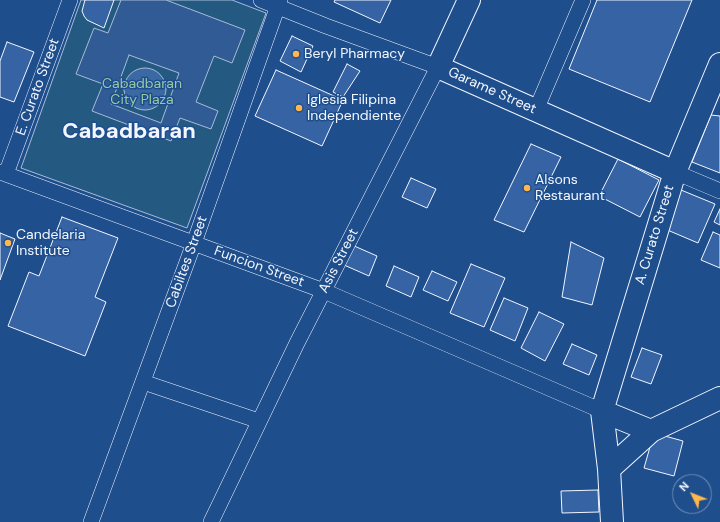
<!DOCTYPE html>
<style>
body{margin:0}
#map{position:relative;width:720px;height:522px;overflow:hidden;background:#1f4e8c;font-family:"DM Sans",sans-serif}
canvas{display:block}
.north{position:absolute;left:672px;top:474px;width:40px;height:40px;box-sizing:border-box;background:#1f4e8c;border:1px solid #7391ba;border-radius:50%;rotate:313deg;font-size:11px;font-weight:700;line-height:16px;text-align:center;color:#f2f6ff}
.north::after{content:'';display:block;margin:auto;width:14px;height:18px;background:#ffb74d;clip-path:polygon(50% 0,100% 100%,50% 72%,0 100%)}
</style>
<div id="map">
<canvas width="720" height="522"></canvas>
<div class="north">N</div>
</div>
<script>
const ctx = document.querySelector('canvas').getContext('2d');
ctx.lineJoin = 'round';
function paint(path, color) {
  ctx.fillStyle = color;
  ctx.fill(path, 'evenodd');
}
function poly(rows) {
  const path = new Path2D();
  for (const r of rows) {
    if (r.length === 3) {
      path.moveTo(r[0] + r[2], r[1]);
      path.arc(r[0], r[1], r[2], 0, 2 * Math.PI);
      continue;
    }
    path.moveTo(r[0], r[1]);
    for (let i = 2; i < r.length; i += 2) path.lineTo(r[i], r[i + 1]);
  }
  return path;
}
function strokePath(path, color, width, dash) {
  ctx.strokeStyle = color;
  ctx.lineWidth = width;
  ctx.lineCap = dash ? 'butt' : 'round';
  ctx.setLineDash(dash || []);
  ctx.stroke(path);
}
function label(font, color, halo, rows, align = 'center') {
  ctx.font = font + ' "DM Sans",sans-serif';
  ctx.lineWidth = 3;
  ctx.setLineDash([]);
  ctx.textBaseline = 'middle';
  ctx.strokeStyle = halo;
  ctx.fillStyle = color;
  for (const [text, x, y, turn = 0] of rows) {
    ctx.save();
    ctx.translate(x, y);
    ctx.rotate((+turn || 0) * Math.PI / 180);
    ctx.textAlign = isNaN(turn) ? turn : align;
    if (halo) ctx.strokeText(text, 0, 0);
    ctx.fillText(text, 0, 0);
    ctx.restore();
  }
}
const green = poly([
 [81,0,232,0,266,13,187,228,21,168,81,0]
]);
paint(green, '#245a82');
strokePath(green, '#a8bbd7', 1);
const parking = poly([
 [121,0,166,0,245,30,232,63,214,56,196,102,218,111,211,129,180,118,171,141,92,111,103,84,76,74,94,28,108,33,121,0],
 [129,55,179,73,161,123,111,104,129,55]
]);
paint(parking, '#305b95');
strokePath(parking, '#a8bbd7', 1);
const water = poly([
 [145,89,21]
]);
paint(water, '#3b69a3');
strokePath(water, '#a8bbd7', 1);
const building = poly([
 [85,0,114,0,104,28,87,20,84,16,82,11,85,0],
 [335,0,391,0,380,23,334,2,335,0],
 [597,0,692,0,650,102,569,69,597,0],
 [292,36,313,46,301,72,280,61,292,36],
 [7,42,34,52,14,102,0,97,0,61,7,42],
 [347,64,360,71,343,97,333,92,347,64],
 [276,70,343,100,322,146,255,116,276,70],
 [711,115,720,116,720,173,692,162,711,115],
 [531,144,561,157,524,232,494,220,531,144],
 [618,159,659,180,640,217,599,196,618,159],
 [411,178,436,189,427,208,402,197,411,178],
 [681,190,715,204,698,243,665,229,681,190],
 [720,209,720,225,714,222,720,209],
 [62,217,118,238,95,297,106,302,85,356,8,326,29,272,39,276,62,217],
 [713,232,720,235,720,268,701,260,713,232],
 [0,233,15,239,0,280,0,233],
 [571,242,604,258,592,305,562,297,571,242],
 [352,245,377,256,369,276,344,265,352,245],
 [471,264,505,278,484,327,450,313,471,264],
 [394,266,419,277,411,297,386,286,394,266],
 [432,271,457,282,448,301,423,290,432,271],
 [504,298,528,308,515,341,490,330,504,298],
 [539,312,564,324,545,361,521,348,539,312],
 [572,344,597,355,589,375,563,364,572,344],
 [642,348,662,355,651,384,631,377,642,348],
 [654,433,683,441,674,476,644,468,654,433],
 [598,490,599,512,562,513,561,491,598,490]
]);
paint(building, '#3563a3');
strokePath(building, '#f2f6ff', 1);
const street = poly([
 [536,110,583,0],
 [0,172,324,291,602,411],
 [675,172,720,191],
 [6,174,70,0],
 [143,382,259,421],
 [91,522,194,243,280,0],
 [211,522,297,343,438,67,326,26,261,0]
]);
const secondary = poly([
 [469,0,438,67,675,172],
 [602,411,651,431],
 [609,469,651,431,720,398],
 [612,522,609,469,602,411,675,172,720,64]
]);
strokePath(street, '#f2f6ff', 16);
strokePath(secondary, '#f2f6ff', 24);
strokePath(street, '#1f4e8c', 15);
strokePath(secondary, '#1f4e8c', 22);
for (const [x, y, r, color] of [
 [296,54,4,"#ffb74d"],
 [299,108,4,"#ffb74d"],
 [527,188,4,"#ffb74d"],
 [8,243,4,"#ffb74d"]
]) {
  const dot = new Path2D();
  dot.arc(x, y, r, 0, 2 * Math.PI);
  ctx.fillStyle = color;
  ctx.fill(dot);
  strokePath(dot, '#1f4e8c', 1.5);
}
label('14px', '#f2f6ff', '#1f4e8c', [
 ["Beryl Pharmacy",304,54],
 ["Iglesia Filipina",307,100],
 ["Independiente",307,116],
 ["Alsons",535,180],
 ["Restaurant",535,196],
 ["Candelaria",16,235],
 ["Institute",16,251]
], 'left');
label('14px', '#97c8a6', '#1f4e8c', [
 ["Cabadbaran",142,84],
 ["City Plaza",142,100]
]);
label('14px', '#f2f6ff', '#1f4e8c', [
 ["E. Curato Street",38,87,-70],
 ["Garame Street",492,91,24],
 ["A. Curato Street",655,235,-73],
 ["Asis Street",339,261,-63],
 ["Cabiltes Street",187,262,-70],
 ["Funcion Street",259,267,20]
]);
label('bold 22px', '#f2f6ff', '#1f4e8c', [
 ["Cabadbaran",129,132]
]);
</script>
